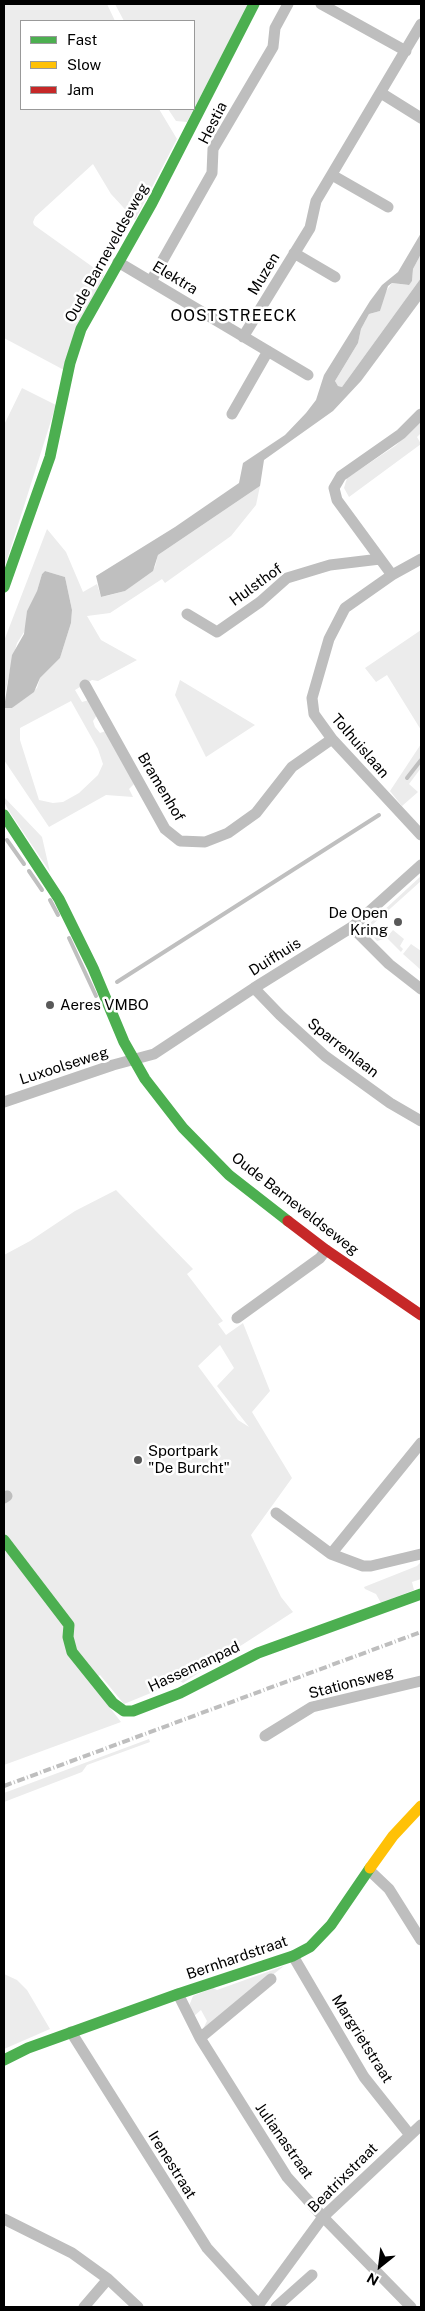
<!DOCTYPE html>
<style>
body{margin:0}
#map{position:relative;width:425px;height:2311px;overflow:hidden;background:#fff;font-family:"Public Sans",sans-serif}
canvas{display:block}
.frame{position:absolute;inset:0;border:5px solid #000;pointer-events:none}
.legend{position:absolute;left:20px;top:20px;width:175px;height:90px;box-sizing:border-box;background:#fff;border:1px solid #999;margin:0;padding:6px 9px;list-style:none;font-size:15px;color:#000}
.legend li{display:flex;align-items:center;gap:10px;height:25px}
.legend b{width:25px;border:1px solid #999}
.north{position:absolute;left:355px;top:2241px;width:50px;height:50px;-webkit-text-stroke:4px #fff;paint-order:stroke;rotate:209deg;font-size:14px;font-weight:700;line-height:20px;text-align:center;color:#000}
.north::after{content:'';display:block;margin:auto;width:18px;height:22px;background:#000;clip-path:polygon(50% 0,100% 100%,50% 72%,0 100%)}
</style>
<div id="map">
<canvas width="425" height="2311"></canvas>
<div class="frame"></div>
<ul class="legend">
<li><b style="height:6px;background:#4caf50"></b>Fast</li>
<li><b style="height:6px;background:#ffc107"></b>Slow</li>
<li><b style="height:6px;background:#c62828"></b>Jam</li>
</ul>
<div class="north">N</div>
</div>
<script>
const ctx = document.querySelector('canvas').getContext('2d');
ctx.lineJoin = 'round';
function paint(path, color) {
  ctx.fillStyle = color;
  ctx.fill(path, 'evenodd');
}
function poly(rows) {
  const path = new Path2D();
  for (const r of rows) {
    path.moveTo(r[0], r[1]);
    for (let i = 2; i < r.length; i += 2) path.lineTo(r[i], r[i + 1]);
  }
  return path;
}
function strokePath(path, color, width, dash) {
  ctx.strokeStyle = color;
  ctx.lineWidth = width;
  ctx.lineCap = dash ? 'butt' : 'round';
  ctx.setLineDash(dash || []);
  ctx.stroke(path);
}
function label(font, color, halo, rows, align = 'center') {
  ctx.font = font + ' "Public Sans",sans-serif';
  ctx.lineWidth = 5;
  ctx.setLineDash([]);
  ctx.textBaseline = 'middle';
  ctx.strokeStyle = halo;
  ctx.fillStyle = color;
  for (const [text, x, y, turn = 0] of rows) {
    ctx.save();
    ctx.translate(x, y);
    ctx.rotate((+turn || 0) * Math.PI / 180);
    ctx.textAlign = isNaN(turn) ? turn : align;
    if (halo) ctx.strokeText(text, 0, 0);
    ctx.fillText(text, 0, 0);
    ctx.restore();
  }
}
paint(poly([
 [4,4,107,4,115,21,21,21,21,109,159,109,177,139,135,220,111,194,93,164,35,217,33,222,34,225,104,275,64,370,4,338],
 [115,4,249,4,187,122,176,121,168,109,194,109,194,21,124,21],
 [421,254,421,278,342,387,338,386,335,381,358,343,361,329,369,314,380,311,384,294,392,283,408,285,412,281,413,269],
 [22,388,56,405,4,569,4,425],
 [421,421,421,433,417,437,421,444,349,497,344,488,347,478,395,446],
 [260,486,256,505,231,536,165,583,162,579,110,613,87,616,101,640,137,660,98,681,92,680,75,690,82,702,89,700,97,715,93,721,95,727,100,733,106,731,134,784,129,789,133,797,106,795,49,827,4,760,4,708,12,708,37,688,40,678,60,658,71,623,72,610,65,577,45,571,42,574,37,591,27,611,26,629,17,643,12,661,4,698,4,641,47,529,66,552,83,592,97,584,101,597,110,595,125,591,155,567,158,555],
 [71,701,98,749,103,764,98,775,79,793,63,802,53,803,39,800,20,740,20,728],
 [421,630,421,730,387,675,376,682,365,668],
 [180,680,255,725,206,757,175,695],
 [421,744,421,768,409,784,418,792,402,806,390,791],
 [4,797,42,837,50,872,11,814,4,802],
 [421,876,421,881,372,925,387,937,393,930,404,939,400,946,403,949,401,952,387,938,377,941,369,932,369,924],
 [411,944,421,951,421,970,403,954],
 [116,1190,193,1269,187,1274,223,1321,218,1324,226,1335,243,1323,270,1391,252,1412,292,1478,251,1535,281,1597,293,1612,183,1683,180,1681,124,1704,100,1675,90,1682,121,1722,4,1765,4,1255,30,1241,75,1211],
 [220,1345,234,1368,217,1386,249,1427,238,1420,198,1366],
 [421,1562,421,1579,412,1582,414,1590,381,1603,376,1594,365,1589,364,1587,417,1566],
 [149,1739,150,1742,87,1765,82,1772,4,1802,4,1793],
 [284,1966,203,2029,207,2021,201,2010,194,2016,189,2006,193,1996,213,1988,217,1990],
 [4,1974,17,1980,27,1990,50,2029,4,2049]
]), '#ececec');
paint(poly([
 [421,233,421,254,413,269,412,281,409,285,392,283,388,286,380,311,369,314,361,329,358,343,335,381,338,386,342,387,421,278,421,300,361,381,333,411,264,460,260,486,158,555,153,571,125,591,101,597,96,576,175,527,239,483,243,463,285,435,306,413,316,400,324,375,370,301,382,285,398,272],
 [45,571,65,577,72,610,71,623,60,658,40,678,34,692,12,708,4,708,12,655,24,634,27,611,37,591,42,574]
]), '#bfbfbf');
strokePath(poly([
 [407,778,421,760],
 [7,840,24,864],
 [29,871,42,890],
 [50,900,58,915],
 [69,938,96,996],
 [117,982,379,815]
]), '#bfbfbf', 4);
strokePath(poly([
 [321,4,406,51],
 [381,93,421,118],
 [332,175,388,207],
 [294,253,335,277],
 [118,262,308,375],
 [151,281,212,173,213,149,273,47,275,28,288,4],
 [243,337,310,228,316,201,421,24],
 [232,414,268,351],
 [421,559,392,575,345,608,329,639,312,698,314,714,332,739,421,835],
 [392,575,337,500,334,488,341,476,401,434,421,414],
 [187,614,217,632,260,602,287,578,330,565,380,559],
 [85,685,165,829,180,841,205,842,228,833,256,813,292,767,332,739],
 [352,927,389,964,421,989],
 [254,988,280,1015,325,1056,390,1103,421,1121],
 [4,1102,113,1065,154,1054,254,988,352,927,421,865],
 [237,1318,320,1258,326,1250],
 [4,1498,7,1496],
 [276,1513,331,1554,421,1443],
 [331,1554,363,1566,371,1566,421,1554],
 [265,1736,312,1707,421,1681],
 [369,1870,389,1889,421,1940],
 [293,1956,364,2077,410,2135],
 [178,1994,200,2038,287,2177,323,2217,411,2307],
 [71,2032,207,2248,259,2305],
 [200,2038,271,1979],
 [4,2219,72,2253,108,2279,138,2307],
 [84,2307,108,2279],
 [257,2307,323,2217,421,2125],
 [276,2307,312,2275]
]), '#bebebe', 11);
strokePath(poly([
 [4,587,50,457,70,363,81,329,152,203,254,4],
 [4,815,59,899,93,968,124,1042,145,1079,183,1128,229,1175,288,1221],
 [4,1540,69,1625,68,1637,72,1652,113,1703,124,1711,133,1711,180,1693,258,1653,421,1594],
 [4,2060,28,2048,178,1994,293,1956,310,1947,331,1925,370,1868]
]), '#4caf50', 11);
strokePath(poly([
 [370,1868,393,1836,421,1806]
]), '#ffc107', 11);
strokePath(poly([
 [288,1221,326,1250,421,1315]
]), '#c62828', 11);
strokePath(poly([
 [4,1786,421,1632]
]), '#bebebe', 4, [8, 2.5, 1, 2.5]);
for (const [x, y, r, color] of [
 [398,922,5,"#595959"],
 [50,1005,5,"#595959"],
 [138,1460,5,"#595959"]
]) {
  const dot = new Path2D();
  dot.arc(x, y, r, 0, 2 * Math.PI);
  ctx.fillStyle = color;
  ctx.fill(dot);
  strokePath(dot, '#fff', 2);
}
label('15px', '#000', '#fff', [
 ["Hestia",213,123,-63],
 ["Oude Barneveldseweg",107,253,-61],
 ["Muzen",264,274,-59],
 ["Elektra",175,278,31],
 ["Hulsthof",256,585,-36],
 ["Tolhuislaan",360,746,49],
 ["Bramenhof",161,787,59],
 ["Duifhuis",275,957,-32],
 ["Sparrenlaan",343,1048,38],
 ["Luxoolseweg",64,1066,-18],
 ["Oude Barneveldseweg",295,1204,38],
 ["Hassemanpad",194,1667,-25],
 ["Stationsweg",351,1683,-15],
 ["Bernhardstraat",237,1958,-19],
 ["Margrietstraat",362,2039,58],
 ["Julianastraat",284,2141,55],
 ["Irenestraat",172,2165,58],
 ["Beatrixstraat",343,2178,-45]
]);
label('15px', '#000', '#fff', [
 ["De Open",388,913,"right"],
 ["Kring",388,930,"right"],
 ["Aeres VMBO",60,1005],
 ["Sportpark",148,1451],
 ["\"De Burcht\"",148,1468]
], 'left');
ctx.letterSpacing = '1px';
label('16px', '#000', '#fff', [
 ["OOSTSTREECK",234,316]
]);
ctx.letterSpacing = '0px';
</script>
